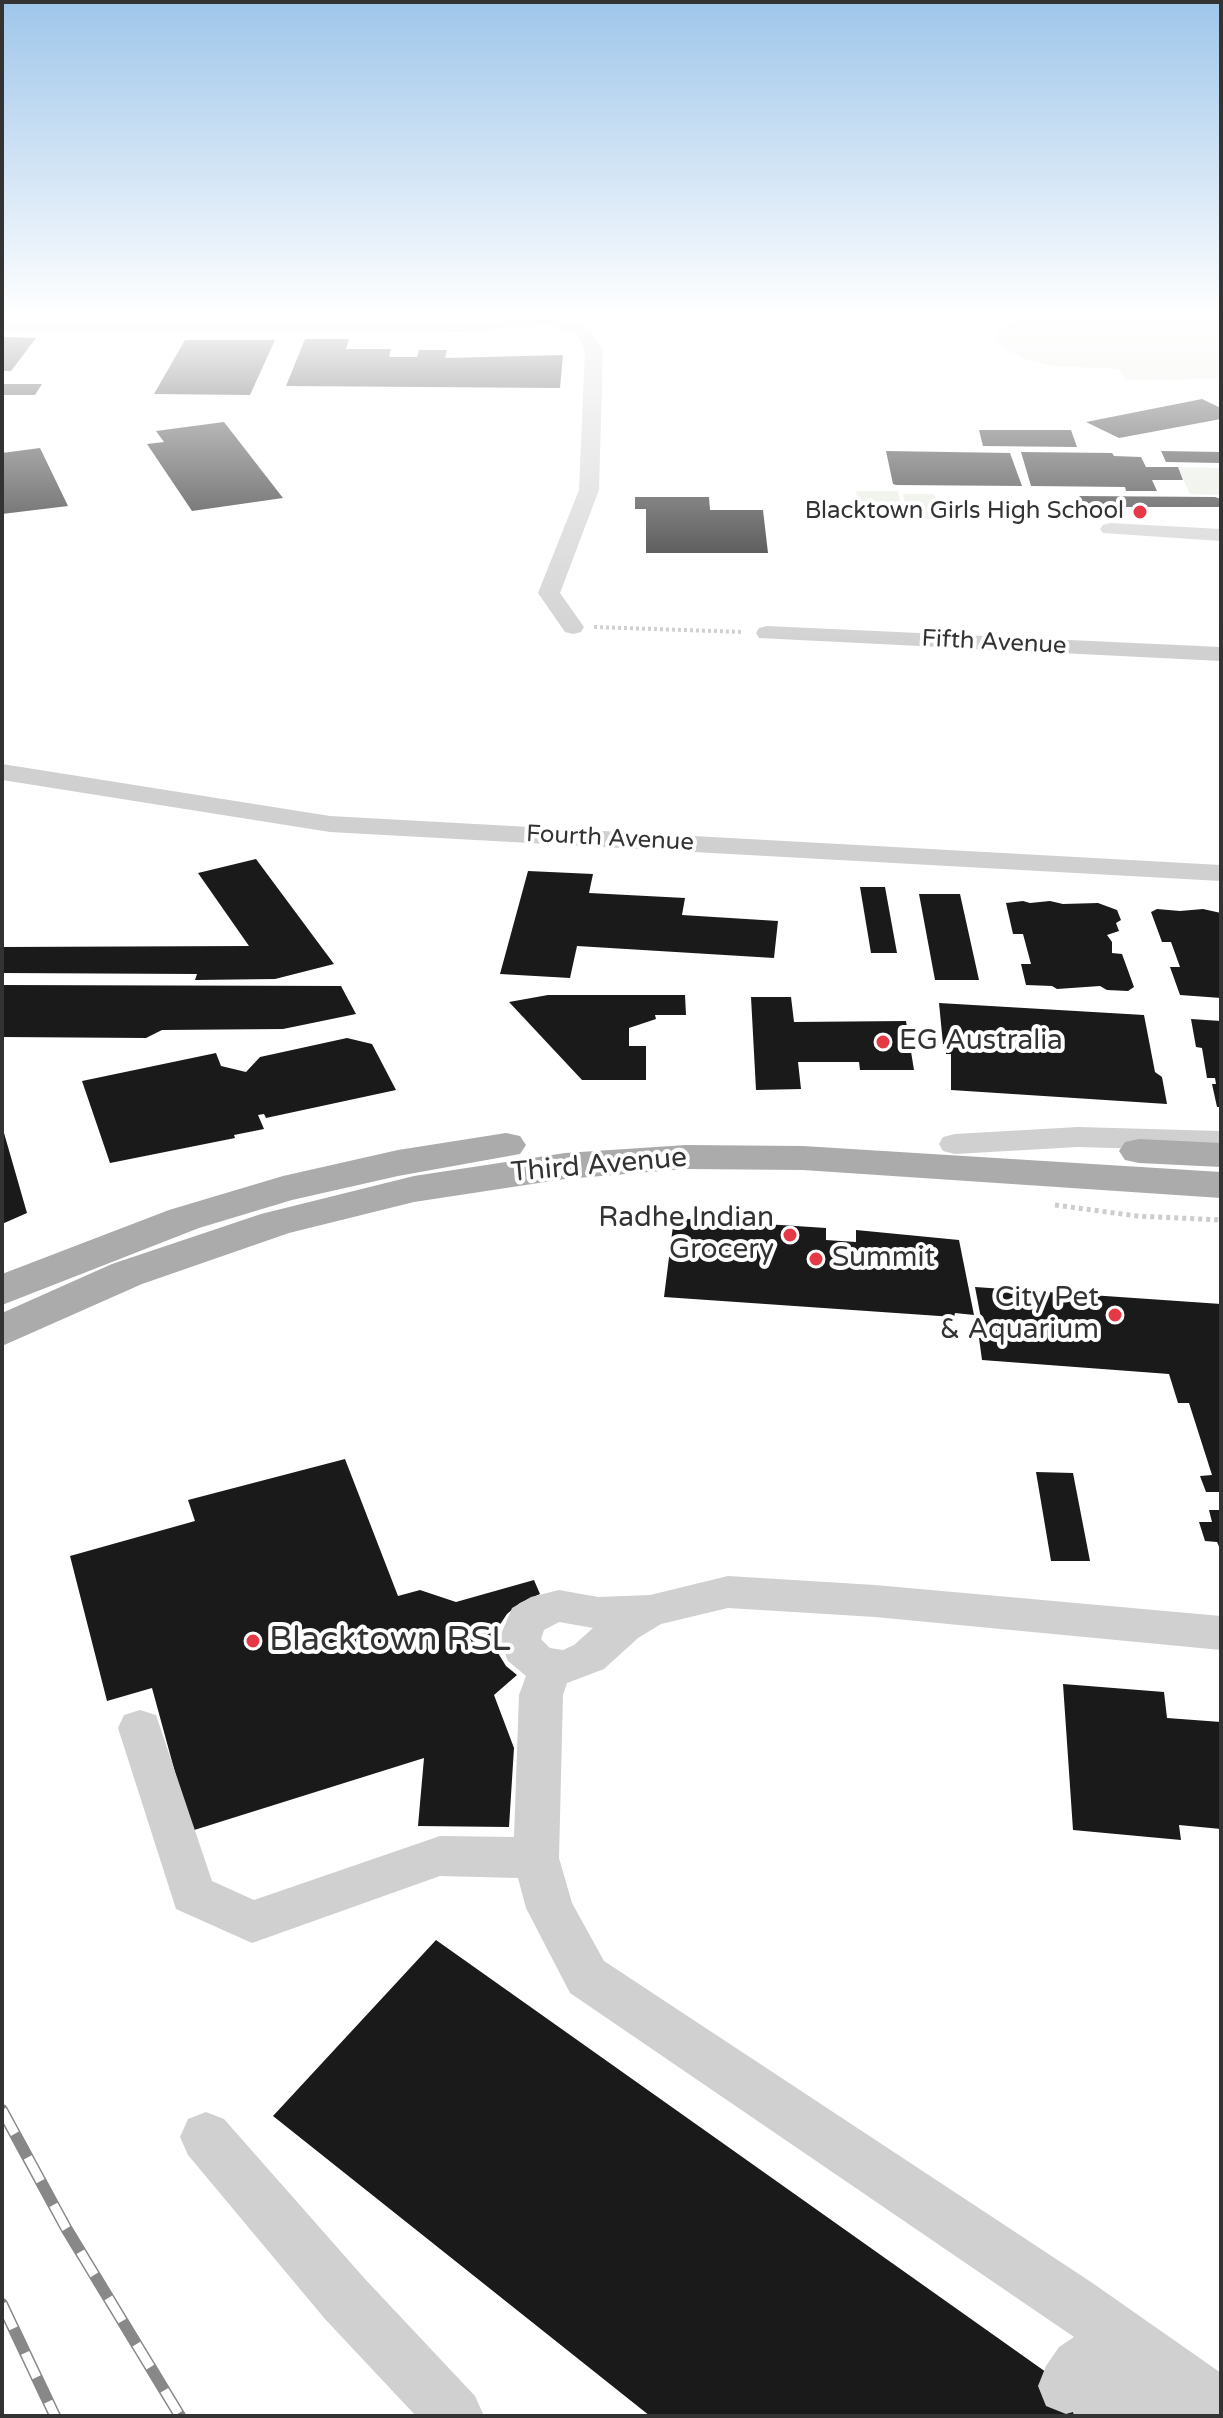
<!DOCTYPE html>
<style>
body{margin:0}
#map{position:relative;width:1223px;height:2418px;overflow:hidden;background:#fff;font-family:"Varela Round",sans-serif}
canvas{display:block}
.frame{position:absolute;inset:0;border:4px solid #333;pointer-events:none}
</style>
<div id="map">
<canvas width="1223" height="2418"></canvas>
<div class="frame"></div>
</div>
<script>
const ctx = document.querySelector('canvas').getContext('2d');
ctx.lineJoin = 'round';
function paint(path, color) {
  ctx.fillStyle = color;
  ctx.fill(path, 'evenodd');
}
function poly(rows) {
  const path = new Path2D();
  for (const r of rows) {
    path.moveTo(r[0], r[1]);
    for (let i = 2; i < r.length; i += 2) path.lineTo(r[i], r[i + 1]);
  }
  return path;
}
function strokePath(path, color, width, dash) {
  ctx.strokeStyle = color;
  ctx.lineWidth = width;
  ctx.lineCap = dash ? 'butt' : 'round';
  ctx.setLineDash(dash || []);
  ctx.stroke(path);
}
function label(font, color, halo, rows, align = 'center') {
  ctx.font = font + ' "Varela Round",sans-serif';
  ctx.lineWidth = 8;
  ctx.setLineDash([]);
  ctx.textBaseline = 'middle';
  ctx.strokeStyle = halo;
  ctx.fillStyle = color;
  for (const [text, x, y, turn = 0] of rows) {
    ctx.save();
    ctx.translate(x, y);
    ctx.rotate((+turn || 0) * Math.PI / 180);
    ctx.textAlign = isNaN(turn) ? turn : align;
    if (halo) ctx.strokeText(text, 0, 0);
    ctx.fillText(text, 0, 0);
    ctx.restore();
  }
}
paint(poly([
 [1031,317,1221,317,1221,379,1126,380,1119,369,1053,366,1025,359,999,346,995,337,999,328],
 [1178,467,1221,468,1221,495,1190,494],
 [856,491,898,491,904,520,861,520],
 [903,494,934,494,941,519,909,519]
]), '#e6ecdf');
paint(poly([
 [2,337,36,338,11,371,2,371],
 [305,339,349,339,346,349,391,349,389,357,417,357,419,350,447,350,445,358,563,355,560,388,286,386],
 [185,340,275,340,250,395,154,394],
 [2,384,42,384,35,395,2,395],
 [1202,399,1221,408,1221,419,1119,438,1086,422],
 [224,422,283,498,192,511,147,444,164,442,156,431],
 [979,430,1071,430,1077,447,983,446],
 [40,448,68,506,2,514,2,453],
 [886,451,1010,453,1022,486,896,485,893,484],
 [1161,451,1221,452,1221,463,1166,462],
 [1021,452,1112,453,1114,456,1141,457,1146,467,1178,467,1183,480,1152,480,1157,491,1126,491,1125,487,1031,486],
 [1078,496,1215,497,1221,499,1221,507,1082,507],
 [635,497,709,497,710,510,763,510,768,553,646,553,646,509,635,509],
 [256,859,334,964,275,979,195,980,197,974,2,973,2,947,249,946,198,873],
 [528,871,593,874,589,893,685,898,682,915,778,921,774,958,577,946,570,978,500,974],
 [860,887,885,887,897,953,871,953],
 [919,894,960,894,979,980,935,980],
 [1023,901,1030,903,1050,901,1063,904,1098,903,1117,910,1121,920,1116,923,1119,931,1107,935,1112,942,1112,953,1122,954,1134,987,1128,991,1107,990,1100,986,1057,989,1052,986,1026,985,1021,964,1031,964,1023,934,1013,934,1006,903],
 [1157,909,1180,911,1203,909,1221,913,1221,998,1180,995,1170,967,1180,967,1171,942,1162,942,1151,912],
 [2,985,341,986,356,1014,283,1029,162,1030,146,1038,2,1037],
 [548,995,685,995,686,1015,655,1015,656,1019,629,1028,629,1046,646,1046,646,1080,582,1080,509,1002],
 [751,997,791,997,794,1022,906,1021,914,1070,860,1070,859,1062,798,1062,801,1089,756,1090],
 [939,1003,1144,1015,1155,1072,1162,1077,1167,1104,951,1090,951,1054,946,1054,946,1044,943,1044],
 [1191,1019,1221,1021,1221,1107,1217,1107,1212,1084,1216,1084,1215,1078,1207,1078,1202,1048,1196,1047],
 [347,1038,372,1044,396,1090,266,1118,264,1114,258,1115,264,1129,234,1135,235,1138,110,1163,82,1081,216,1053,221,1066,246,1072,260,1057],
 [2,1126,27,1213,2,1224],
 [674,1218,826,1228,826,1240,856,1242,856,1230,959,1240,974,1315,955,1313,954,1317,664,1297],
 [975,1287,1221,1304,1221,1492,1206,1492,1200,1476,1212,1475,1189,1403,1178,1403,1169,1374,982,1360,979,1338,993,1338,990,1330,983,1329],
 [345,1459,398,1596,420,1590,456,1602,534,1580,540,1594,520,1603,507,1614,499,1626,496,1640,498,1653,506,1666,517,1675,494,1695,514,1748,509,1827,418,1826,424,1758,191,1831,152,1688,107,1701,70,1556,195,1521,188,1500],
 [1036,1472,1073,1473,1090,1561,1051,1561],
 [1209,1510,1221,1510,1221,1551,1217,1542,1205,1541,1199,1522,1212,1522],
 [1063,1684,1164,1692,1167,1718,1221,1722,1221,1829,1179,1825,1181,1840,1073,1830],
 [436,1940,1108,2416,650,2416,273,2116]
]), '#1a1a1a');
strokePath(poly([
 [594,627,744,632]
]), '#cdcdcd', 4, [3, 3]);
strokePath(poly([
 [1055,1205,1137,1216,1221,1220]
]), '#cdcdcd', 5, [4, 4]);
paint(poly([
 [521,317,560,317,589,328,603,350,599,490,560,593,584,627,581,632,573,634,565,632,538,593,579,490,585,350,577,335,549,324,466,332,2,331,2,321,466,322,521,317],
 [1110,523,1221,529,1221,541,1103,533,1100,529,1103,525,1110,523],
 [767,626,1221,647,1221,661,759,638,756,633,759,628,767,626],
 [2,764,330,816,1221,865,1221,881,330,832,2,780,2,764],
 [1078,1127,1221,1131,1221,1151,1078,1147,955,1154,943,1151,939,1144,943,1137,955,1134,1078,1127],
 [728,1576,875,1585,1221,1616,1221,1650,875,1617,728,1608,661,1624,638,1638,604,1669,567,1683,563,1695,559,1858,572,1903,604,1961,1091,2282,1221,2373,1221,2416,1074,2416,1073,2412,1066,2414,1046,2406,1038,2386,1046,2366,1059,2347,1074,2337,570,1993,526,1908,518,1878,440,1876,252,1943,176,1909,118,1728,124,1715,140,1710,156,1715,212,1881,254,1900,440,1836,514,1837,519,1695,526,1676,508,1661,499,1639,512,1608,531,1597,559,1590,598,1597,650,1595,728,1576],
 [559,1622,593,1628,574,1645,563,1650,550,1648,541,1639,544,1630,559,1622],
 [206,2112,224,2119,365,2279,475,2396,484,2416,416,2416,325,2319,188,2155,180,2137,188,2119,206,2112]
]), '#d0d0d0');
paint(poly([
 [506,1133,520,1136,526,1145,520,1154,398,1176,292,1200,199,1228,2,1305,2,1274,169,1210,283,1176,398,1150,506,1133],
 [1139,1139,1221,1143,1221,1167,1139,1163,1125,1160,1119,1151,1125,1142,1139,1139],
 [686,1145,803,1146,1221,1172,1221,1198,803,1170,686,1169,565,1179,414,1202,289,1233,142,1284,2,1346,2,1313,112,1264,261,1214,414,1176,565,1153,686,1145]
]), '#ababab');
const rail = poly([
 [2,2110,66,2228,180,2416],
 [2,2304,55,2416]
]);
strokePath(rail, '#888', 12);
strokePath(rail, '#fff', 9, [27]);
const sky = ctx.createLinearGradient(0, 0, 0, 655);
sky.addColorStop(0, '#9ec6ea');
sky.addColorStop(0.48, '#fff');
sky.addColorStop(1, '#ffffff00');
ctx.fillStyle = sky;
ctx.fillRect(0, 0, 1223, 655);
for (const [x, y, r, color] of [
 [1140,512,8,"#e63946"],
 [883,1042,8,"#e63946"],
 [790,1235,8,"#e63946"],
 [816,1259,8,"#e63946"],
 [1115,1315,8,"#e63946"],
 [253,1641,8,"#e63946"]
]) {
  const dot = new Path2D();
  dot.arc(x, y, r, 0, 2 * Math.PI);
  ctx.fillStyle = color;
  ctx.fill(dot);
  strokePath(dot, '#fff', 3);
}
label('24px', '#333', '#fff', [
 ["Blacktown Girls High School",1124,512]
], 'right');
label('24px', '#333', '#fff', [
 ["Fifth Avenue",994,643,3],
 ["Fourth Avenue",610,839,3]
]);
label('28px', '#333', '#fff', [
 ["EG Australia",899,1042],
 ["Radhe Indian",774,1219,"right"],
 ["Grocery",774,1251,"right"],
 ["Summit",832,1259],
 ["City Pet",1099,1299,"right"],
 ["& Aquarium",1099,1331,"right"]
], 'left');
label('28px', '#333', '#fff', [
 ["Third Avenue",599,1166,-5]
]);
label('34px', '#333', '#fff', [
 ["Blacktown RSL",269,1641]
], 'left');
</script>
